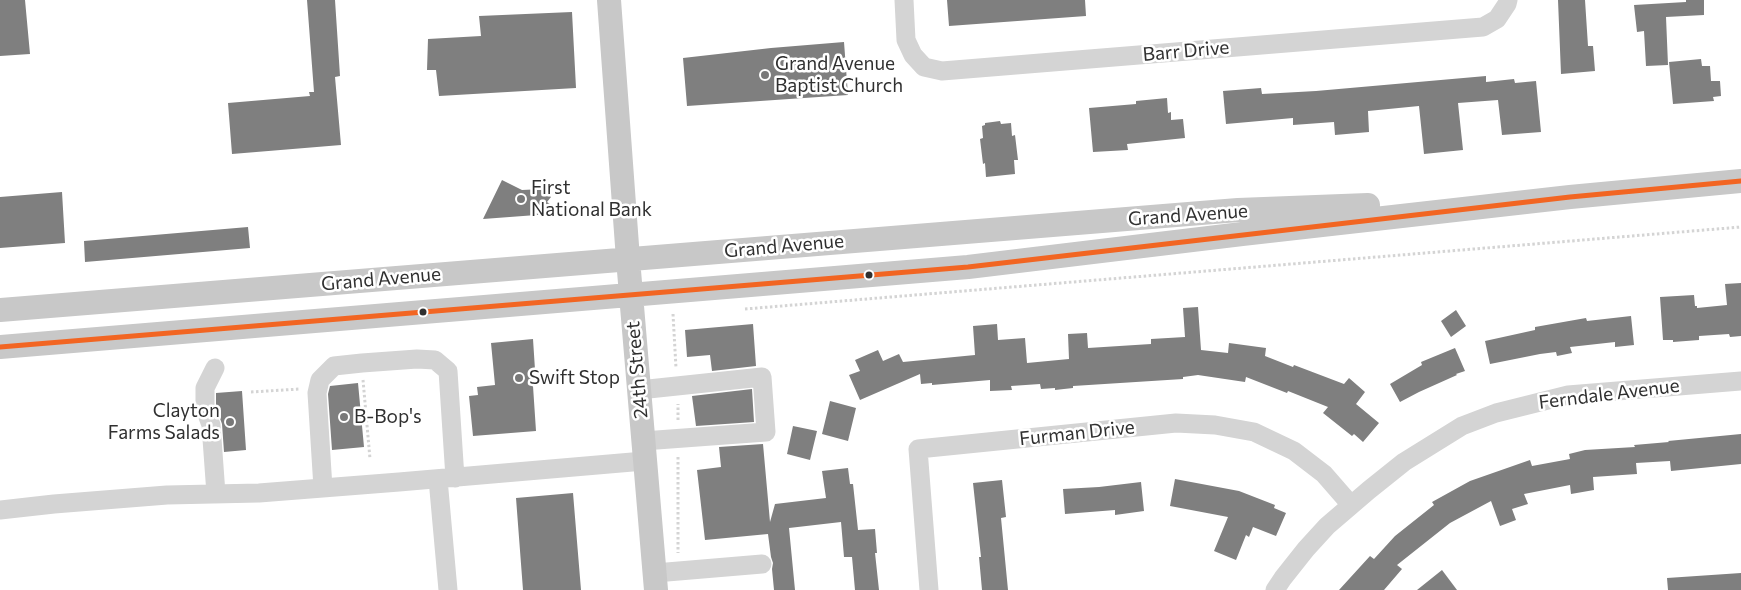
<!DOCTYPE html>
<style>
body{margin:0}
canvas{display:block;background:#fff}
</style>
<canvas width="1741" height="590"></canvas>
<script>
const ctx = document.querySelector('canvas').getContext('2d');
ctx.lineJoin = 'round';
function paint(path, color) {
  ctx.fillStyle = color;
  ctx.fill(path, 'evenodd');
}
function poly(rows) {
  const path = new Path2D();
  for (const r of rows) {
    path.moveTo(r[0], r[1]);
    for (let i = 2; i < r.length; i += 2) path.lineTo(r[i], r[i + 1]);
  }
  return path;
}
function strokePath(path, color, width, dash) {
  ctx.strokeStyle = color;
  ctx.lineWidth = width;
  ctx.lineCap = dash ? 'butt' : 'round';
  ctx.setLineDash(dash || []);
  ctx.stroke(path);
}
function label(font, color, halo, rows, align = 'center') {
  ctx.font = font + ' Commissioner,sans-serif';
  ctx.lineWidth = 5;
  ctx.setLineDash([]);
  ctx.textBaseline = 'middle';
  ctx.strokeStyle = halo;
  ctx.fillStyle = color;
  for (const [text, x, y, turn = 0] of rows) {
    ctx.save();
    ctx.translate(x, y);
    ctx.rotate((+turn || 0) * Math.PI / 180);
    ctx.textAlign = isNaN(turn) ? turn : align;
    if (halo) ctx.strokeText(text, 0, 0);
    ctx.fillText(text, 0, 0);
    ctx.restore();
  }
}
paint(poly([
 [0,0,25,0,30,54,0,56],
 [307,0,335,0,340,76,335,77,341,145,232,154,228,103,310,96,309,92,314,92],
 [947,0,1085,0,1086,16,949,26],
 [1558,0,1585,0,1588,46,1593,46,1595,71,1561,74],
 [1686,0,1704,0,1704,15,1666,17,1668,65,1646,66,1644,31,1637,32,1634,5,1686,2],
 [572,12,576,88,439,96,436,70,427,70,428,39,481,36,479,16],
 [844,42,848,95,687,106,683,58,771,48],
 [1701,59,1702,66,1710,66,1711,81,1720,81,1721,96,1713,97,1714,101,1673,104,1669,62],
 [1486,76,1486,82,1514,79,1515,83,1536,81,1541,132,1502,135,1498,100,1458,103,1463,150,1424,154,1419,106,1368,111,1369,132,1335,135,1334,122,1293,125,1293,118,1226,124,1223,91,1261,88,1262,94,1316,91],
 [1167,98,1168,113,1171,112,1171,120,1183,119,1185,138,1127,144,1128,150,1093,152,1089,108,1136,104,1136,101],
 [1000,121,1001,124,1011,123,1012,136,1015,135,1018,160,1014,160,1015,174,986,177,985,163,983,164,980,139,983,138,982,126,985,125,985,123],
 [502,180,522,190,543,189,551,197,547,202,563,213,483,219],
 [62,192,65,243,0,248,0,197],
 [248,227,250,248,85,262,84,241],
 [1741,283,1741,336,1730,337,1729,334,1699,336,1699,340,1673,342,1673,340,1663,340,1660,297,1694,295,1695,306,1697,306,1697,308,1727,305,1725,284],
 [1198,307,1201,350,1228,353,1229,343,1266,348,1265,356,1293,367,1294,365,1344,384,1349,378,1365,392,1356,404,1379,423,1363,442,1354,434,1352,436,1323,413,1328,407,1288,391,1287,393,1246,377,1245,382,1198,375,1183,377,1183,379,1073,386,1073,388,1055,390,1055,388,1041,389,1040,384,1011,386,1012,390,990,391,990,380,932,385,932,383,921,384,920,374,860,400,849,375,860,371,855,360,878,350,883,361,899,354,903,362,975,355,973,326,997,324,998,340,1025,338,1027,363,1069,359,1068,334,1087,333,1088,348,1151,344,1151,339,1185,337,1183,308],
 [1456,310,1466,326,1451,337,1441,321],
 [1631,316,1634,345,1615,347,1615,342,1570,347,1572,353,1557,356,1556,352,1540,354,1490,364,1485,341,1535,330,1535,327,1586,318,1587,321],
 [753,324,756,366,712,371,710,355,687,357,685,330],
 [533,339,536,385,533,386,536,431,473,436,469,396,478,395,477,387,495,385,491,343],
 [1455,348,1465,371,1456,374,1457,375,1419,392,1400,402,1390,384,1422,365,1421,362],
 [358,383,364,447,332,450,328,394,330,386],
 [752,389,754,422,696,426,692,396],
 [242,391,246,450,224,452,222,424,216,407,216,393],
 [830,401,856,408,848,441,822,434],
 [793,426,817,431,810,460,787,454],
 [1741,434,1741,464,1671,471,1670,461,1636,463,1637,474,1593,477,1594,490,1571,494,1570,485,1524,494,1528,504,1512,509,1516,520,1500,526,1491,501,1450,523,1397,565,1402,569,1384,590,1339,590,1370,556,1374,559,1395,536,1434,505,1432,502,1470,481,1530,460,1532,466,1570,459,1569,454,1585,450,1635,447,1634,445,1669,442,1668,441],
 [763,444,770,522,775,504,826,498,822,471,848,468,850,484,853,484,858,530,875,529,877,553,875,553,879,590,855,590,852,557,844,557,841,522,789,528,795,590,774,590,772,569,773,563,771,557,768,534,705,540,697,470,721,467,719,447],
 [1175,479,1239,491,1275,505,1274,508,1286,513,1276,536,1253,527,1249,537,1246,535,1236,560,1214,551,1228,517,1170,506],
 [1002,480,1006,517,1001,518,1008,590,982,590,979,557,981,557,973,483],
 [1141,482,1144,511,1115,515,1115,510,1065,514,1063,489,1099,487],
 [573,493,581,590,523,590,516,498],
 [1442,570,1457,590,1417,590],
 [1741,573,1741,590,1668,590,1667,578]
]), '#7f7f7f');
strokePath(poly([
 [745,309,1741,227],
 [673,314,676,368],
 [363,380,370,459],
 [251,392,300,389],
 [678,420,678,404],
 [678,457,678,553]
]), '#d4d4d4', 3, [2.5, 2.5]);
strokePath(poly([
 [904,0,906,40,913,55,924,67,942,71,1483,27,1497,19,1507,4,1508,0],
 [215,368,205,388,205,409,211,425,216,494],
 [639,390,762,377,766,432,643,441],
 [438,479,448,590],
 [323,488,317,393,320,380,334,366,362,363,417,359,435,360,448,371,455,478],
 [0,510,54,504,167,495,259,493,399,482,644,461],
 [655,573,762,564],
 [929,590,918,449,1176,423,1215,425,1254,432,1294,451,1324,474,1351,505],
 [1275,590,1283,578,1306,549,1327,526,1369,490,1404,462,1462,426,1496,413,1568,395,1741,381]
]), '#d4d4d4', 19);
strokePath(poly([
 [609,0,628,259,656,590],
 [0,310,1238,210,1368,205],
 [0,347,968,267,1242,234,1570,197,1741,181]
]), '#c8c8c8', 24);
strokePath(poly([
 [0,347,968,267,1570,197,1741,181]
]), '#f26522', 5);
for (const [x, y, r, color] of [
 [765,75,5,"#787878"],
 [521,199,5,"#787878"],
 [869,275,4.5,"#303030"],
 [423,312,4.5,"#303030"],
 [519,378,5,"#787878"],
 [344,417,5,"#787878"],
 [230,422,5,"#787878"]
]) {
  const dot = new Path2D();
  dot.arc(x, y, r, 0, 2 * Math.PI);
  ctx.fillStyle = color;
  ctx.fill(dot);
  strokePath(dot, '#fff', 2);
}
label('19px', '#303030', '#fff', [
 ["Barr Drive",1186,51,-5],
 ["Grand Avenue",1188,215,-4],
 ["Grand Avenue",784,246,-5],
 ["Grand Avenue",381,279,-5],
 ["24th Street",637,370,-95],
 ["Ferndale Avenue",1609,394,-7],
 ["Furman Drive",1077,433,-6]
]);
label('19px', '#303030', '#fff', [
 ["Grand Avenue",775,64],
 ["Baptist Church",775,86],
 ["First",531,188],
 ["National Bank",531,210],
 ["Swift Stop",529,378],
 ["Clayton",220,411,"right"],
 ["Farms Salads",220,433,"right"],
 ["B-Bop's",354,417]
], 'left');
</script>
